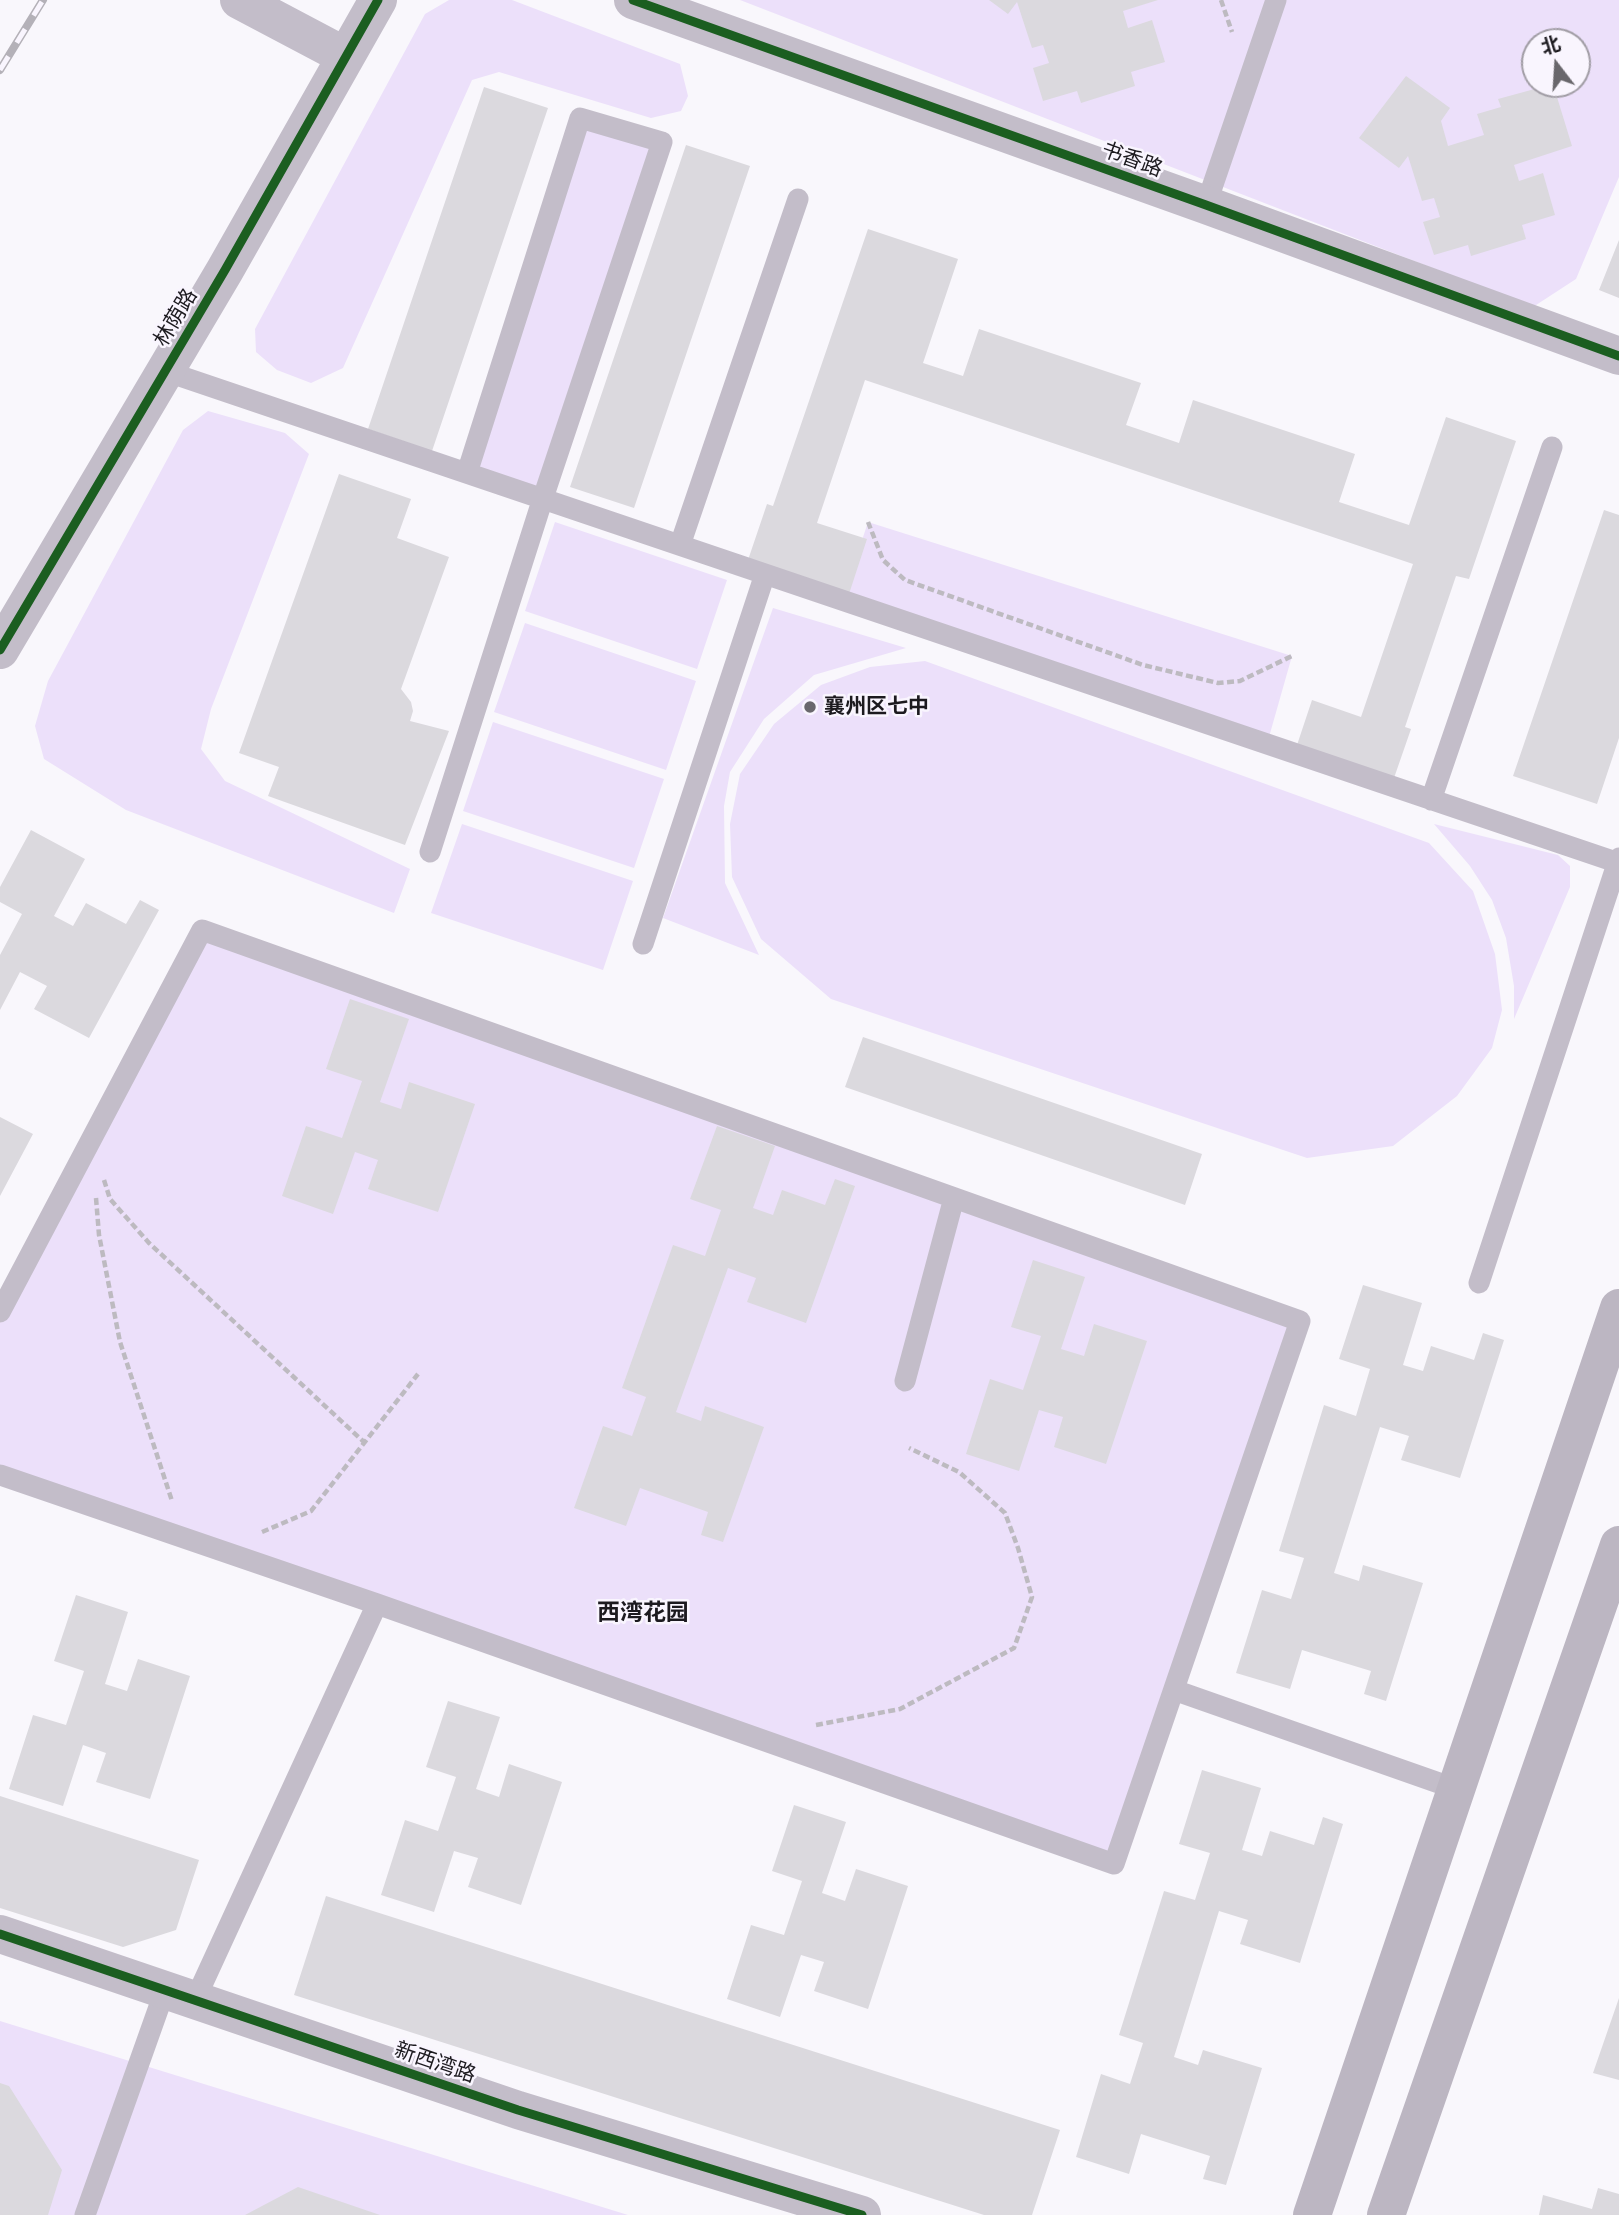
<!DOCTYPE html>
<meta charset="utf-8">
<style>
body{margin:0}
#map{position:relative;width:1619px;height:2215px;overflow:hidden;background:#f9f7fc;font-family:"IBM Plex Serif","Noto Sans SC",serif}
canvas{display:block}
.north{position:absolute;left:1521px;top:28px;width:70px;height:70px;box-sizing:border-box;background:#f9f5fe;border:2px solid #a19da5;border-radius:50%;rotate:343deg;font-size:19px;font-weight:700;line-height:28px;text-align:center;color:#1c1a1f}
.north::after{content:'';display:block;margin:auto;width:24px;height:32px;background:#69676c;clip-path:polygon(50% 0,100% 100%,50% 72%,0 100%)}
</style>
<div id="map">
<canvas width="1619" height="2215"></canvas>
<div class="north">北</div>
</div>
<script>
const ctx = document.querySelector('canvas').getContext('2d');
ctx.lineJoin = 'round';
function paint(path, color) {
  ctx.fillStyle = color;
  ctx.fill(path, 'evenodd');
}
function poly(rows) {
  const path = new Path2D();
  for (const r of rows) {
    path.moveTo(r[0], r[1]);
    for (let i = 2; i < r.length; i += 2) path.lineTo(r[i], r[i + 1]);
  }
  return path;
}
function strokePath(path, color, width, dash) {
  ctx.strokeStyle = color;
  ctx.lineWidth = width;
  ctx.lineCap = dash ? 'butt' : 'round';
  ctx.setLineDash(dash || []);
  ctx.stroke(path);
}
function label(font, color, halo, rows, align = 'center') {
  ctx.font = font + ' "IBM Plex Serif","Noto Sans SC",serif';
  ctx.lineWidth = 5;
  ctx.setLineDash([]);
  ctx.textBaseline = 'middle';
  ctx.strokeStyle = halo;
  ctx.fillStyle = color;
  for (const [text, x, y, turn = 0] of rows) {
    ctx.save();
    ctx.translate(x, y);
    ctx.rotate((+turn || 0) * Math.PI / 180);
    ctx.textAlign = isNaN(turn) ? turn : align;
    if (halo) ctx.strokeText(text, 0, 0);
    ctx.fillText(text, 0, 0);
    ctx.restore();
  }
}
paint(poly([
 [449,0,512,0,680,64,688,96,681,111,651,118,499,72,472,80,343,368,311,383,277,370,256,352,255,329,425,14],
 [740,0,1619,0,1619,177,1576,279,1533,307],
 [1535,42,1577,42,1577,84,1535,84],
 [580,118,662,142,543,498,467,473],
 [208,411,285,433,309,454,211,709,201,749,225,781,410,869,394,913,126,810,44,759,35,726,48,681,183,430],
 [555,522,727,580,697,669,525,611],
 [868,522,1292,656,1267,744,842,601],
 [773,608,906,648,814,675,764,719,730,772,724,806,725,883,759,955,663,918],
 [525,623,696,681,666,770,494,712],
 [925,661,1429,843,1473,891,1495,954,1502,1010,1492,1048,1457,1096,1393,1146,1307,1158,831,999,761,939,732,877,730,824,740,774,774,724,821,685,870,667],
 [493,722,664,779,634,868,463,811],
 [462,824,633,881,603,970,431,913],
 [1434,824,1558,855,1570,866,1570,887,1514,1019,1514,986,1506,938,1492,900,1470,866],
 [202,930,1300,1321,1114,1864,0,1475,0,1312],
 [0,2021,628,2215,0,2215]
]), '#ece0fa');
paint(poly([
 [989,0,1158,0,1123,11,1128,28,1152,20,1165,62,1131,72,1135,86,1081,103,1077,91,1043,101,1033,68,1049,63,1043,45,1032,48,1017,2,1008,14],
 [1406,76,1450,108,1441,121,1448,146,1484,135,1477,114,1501,107,1498,99,1553,84,1572,146,1514,165,1519,181,1543,173,1555,215,1522,225,1526,239,1471,256,1468,245,1434,255,1423,222,1440,217,1434,198,1422,201,1408,156,1399,168,1359,138],
 [484,87,548,108,432,451,368,429],
 [686,145,750,166,634,508,570,487],
 [868,229,958,259,923,363,963,376,979,329,1141,383,1126,425,1179,443,1193,400,1355,454,1339,502,1409,525,1446,417,1516,441,1469,579,1456,576,1405,727,1411,729,1394,778,1297,745,1312,700,1361,717,1413,564,865,380,817,523,867,539,849,594,748,560,767,504,773,506],
 [1619,240,1619,298,1599,290],
 [339,474,411,499,397,538,449,557,401,689,411,702,413,711,410,721,449,731,405,845,268,796,279,767,239,753],
 [1604,510,1619,515,1619,738,1597,804,1513,776],
 [31,830,85,859,54,916,73,926,86,903,126,924,140,900,159,910,89,1038,34,1009,47,986,20,972,0,1010,0,955,22,914,0,902,0,887],
 [350,999,409,1019,380,1102,401,1109,409,1082,475,1104,438,1212,368,1189,378,1160,355,1152,333,1214,282,1196,306,1126,342,1138,362,1081,326,1069],
 [863,1037,1202,1154,1185,1205,845,1087],
 [0,1117,33,1134,0,1196],
 [717,1126,775,1146,753,1208,773,1215,782,1190,825,1205,835,1179,855,1186,806,1323,747,1302,756,1278,728,1268,676,1412,701,1421,705,1406,764,1427,723,1542,701,1535,708,1512,640,1488,626,1526,574,1508,603,1426,632,1436,646,1397,622,1388,673,1245,705,1256,721,1210,690,1199],
 [1033,1260,1085,1277,1061,1349,1084,1356,1094,1324,1147,1341,1106,1464,1054,1447,1063,1417,1039,1410,1019,1471,966,1454,990,1379,1023,1390,1041,1336,1011,1327],
 [1363,1285,1422,1303,1403,1365,1423,1371,1431,1346,1474,1360,1483,1333,1504,1340,1460,1478,1401,1460,1409,1436,1380,1427,1334,1573,1359,1581,1363,1565,1423,1583,1386,1701,1364,1694,1371,1671,1302,1650,1290,1689,1236,1673,1262,1590,1291,1599,1304,1558,1279,1551,1324,1405,1356,1416,1370,1369,1339,1359],
 [76,1595,128,1612,105,1684,127,1691,138,1659,190,1676,150,1799,96,1782,106,1753,83,1745,63,1806,9,1789,33,1715,66,1725,84,1671,54,1661],
 [448,1701,500,1717,476,1789,499,1797,509,1764,562,1782,521,1905,468,1887,478,1858,454,1851,434,1912,381,1895,405,1820,438,1831,456,1777,426,1767],
 [1202,1770,1261,1788,1242,1850,1262,1856,1270,1831,1314,1845,1323,1817,1343,1824,1300,1963,1240,1944,1248,1920,1219,1911,1174,2057,1198,2065,1203,2050,1262,2068,1226,2185,1203,2179,1210,2156,1141,2134,1129,2174,1076,2157,1101,2074,1130,2084,1143,2043,1119,2035,1164,1891,1195,1900,1210,1853,1179,1844],
 [0,1796,199,1860,176,1930,123,1947,0,1908],
 [794,1805,846,1822,822,1893,845,1901,856,1869,908,1886,868,2009,814,1991,824,1962,801,1955,780,2017,727,1999,751,1925,784,1935,802,1881,772,1871],
 [326,1896,1060,2130,1032,2215,984,2215,294,1995],
 [1619,1998,1619,2080,1593,2073],
 [0,2083,9,2086,62,2170,48,2215,0,2215],
 [298,2187,380,2215,245,2215],
 [1598,2188,1619,2194,1619,2215,1539,2215,1543,2195,1592,2209]
]), '#dbd9de');
strokePath(poly([
 [1221,0,1232,32],
 [868,522,883,560,905,580,1143,665,1218,683,1240,681,1292,656],
 [104,1180,110,1199,149,1243,365,1443],
 [96,1198,99,1235,120,1342,172,1501],
 [262,1532,311,1511,418,1374],
 [816,1725,900,1709,1014,1648,1032,1597,1018,1548,1005,1513,959,1472,909,1448]
]), '#bdbac0', 4.5, [7, 3.5]);
strokePath(poly([
 [1206,205,1276,0],
 [165,371,1619,863],
 [680,545,798,199],
 [1431,800,1552,447],
 [430,852,543,498,662,142,580,118,467,473],
 [643,944,765,574],
 [1479,1283,1619,858],
 [0,1312,202,930,1300,1321,1114,1864,377,1604,0,1475],
 [905,1381,954,1198],
 [1174,1690,1456,1789],
 [195,2000,377,1604],
 [85,2215,165,1990]
]), '#c3bdc9', 21);
strokePath(poly([
 [239,0,345,56],
 [633,0,1206,205,1619,356],
 [0,650,225,270,378,0],
 [0,1934,518,2110,862,2215]
]), '#c3bdc9', 38);
strokePath(poly([
 [1312,2215,1619,1308],
 [1386,2215,1619,1545]
]), '#bcb6c2', 38);
const rail = poly([
 [0,70,43,0]
]);
strokePath(rail, '#b4b1b8', 8);
strokePath(rail, '#f9f5fe', 5, [16]);
strokePath(poly([
 [633,0,1206,205,1619,356],
 [0,650,225,270,378,0],
 [0,1934,518,2110,862,2215]
]), '#1b5e20', 9);
for (const [x, y, r, color] of [
 [810,707,7,"#69676c"]
]) {
  const dot = new Path2D();
  dot.arc(x, y, r, 0, 2 * Math.PI);
  ctx.fillStyle = color;
  ctx.fill(dot);
  strokePath(dot, '#f9f5fe', 2.5);
}
label('21px', '#1c1a1f', '#f9f5fe', [
 ["书香路",1132,160,20],
 ["林荫路",176,318,-59],
 ["新西湾路",435,2063,19]
]);
label('bold 21px', '#1c1a1f', '#f9f5fe', [
 ["襄州区七中",824,707]
], 'left');
label('bold 23px', '#1c1a1f', '#f9f5fe', [
 ["西湾花园",643,1613]
]);
</script>
